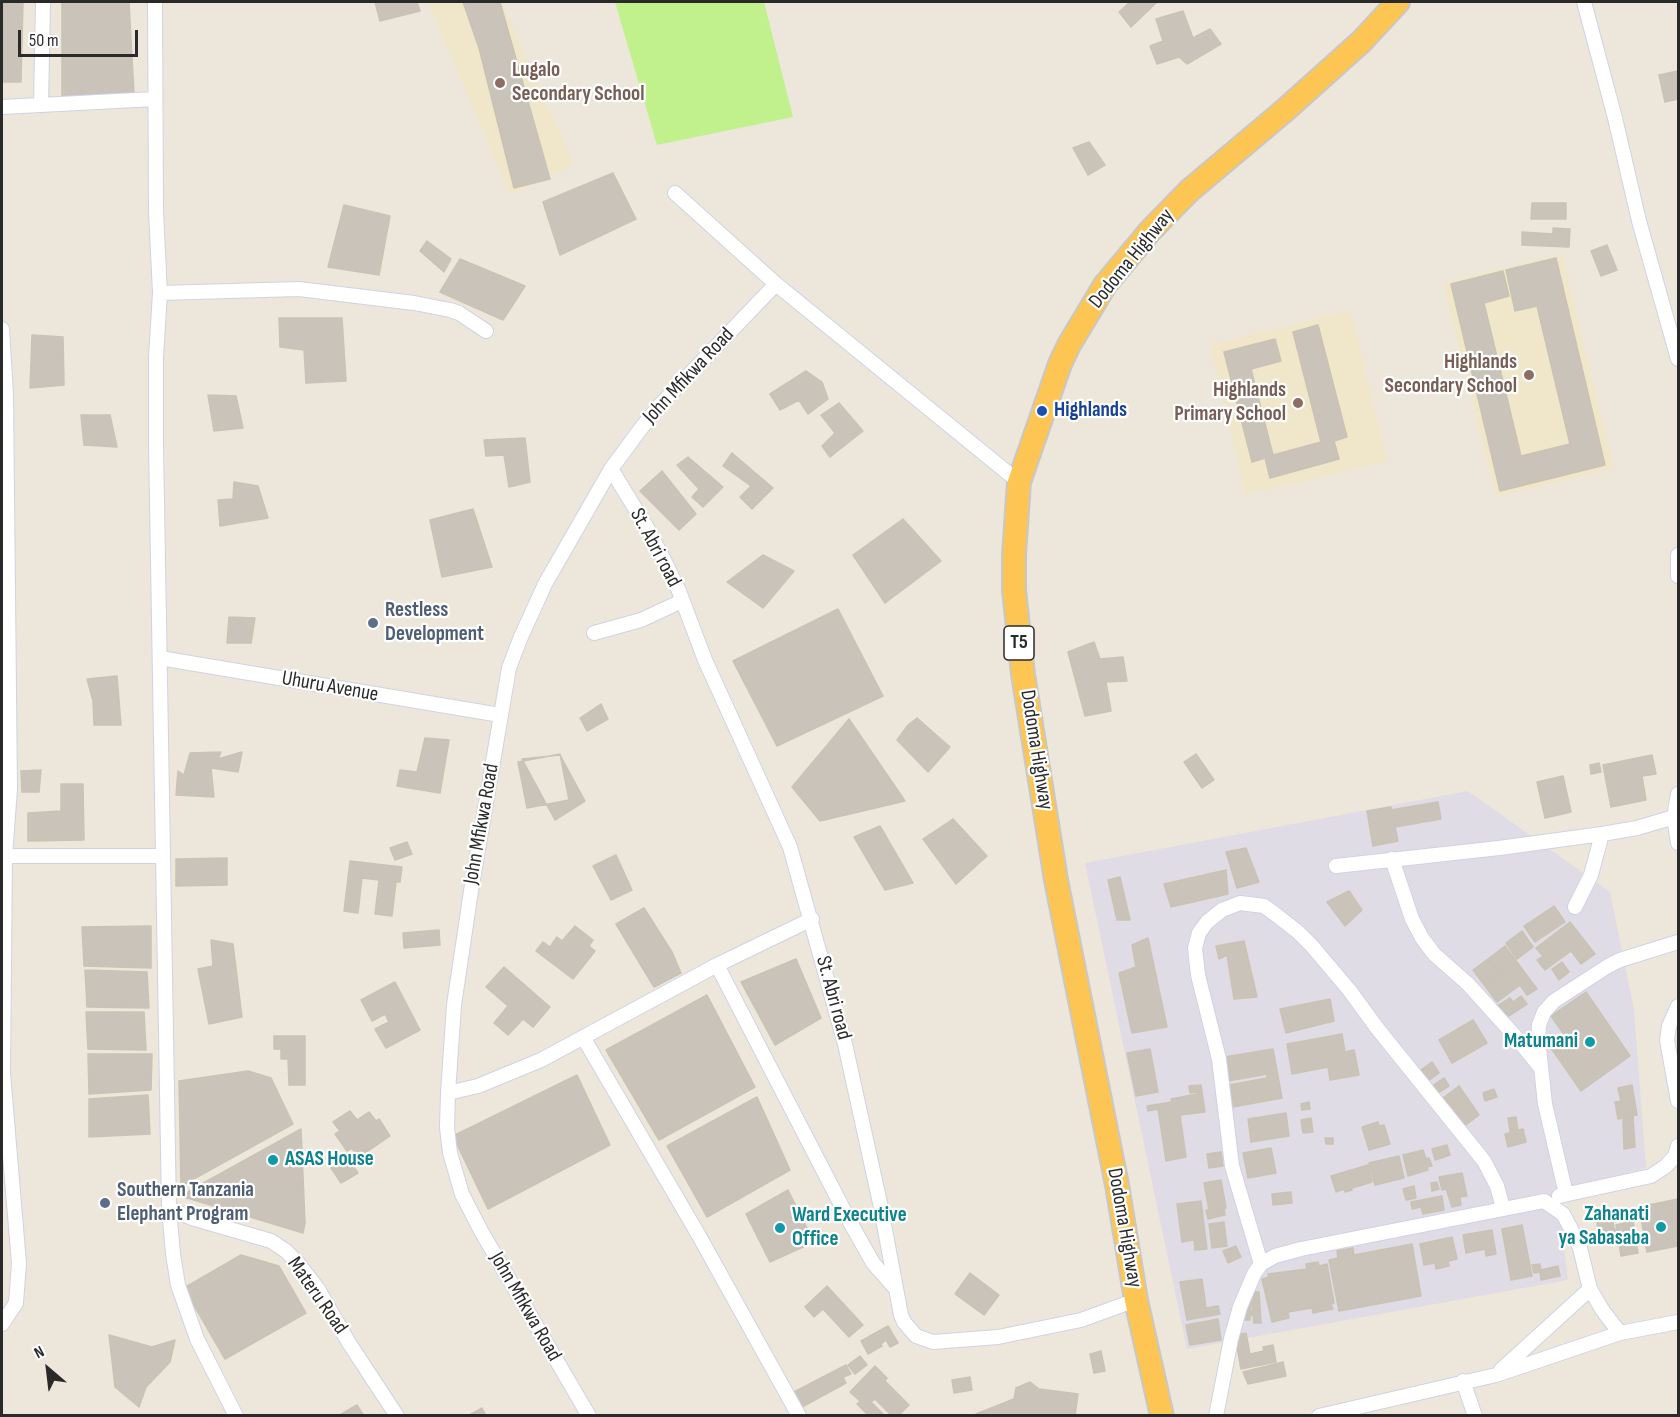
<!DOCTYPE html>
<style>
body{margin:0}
#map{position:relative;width:1680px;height:1417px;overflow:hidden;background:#ede7db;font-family:"Sofia Sans Condensed",sans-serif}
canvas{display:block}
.frame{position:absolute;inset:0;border:3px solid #2a2a2a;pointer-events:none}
.north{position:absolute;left:18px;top:1339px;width:60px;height:60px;-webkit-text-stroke:4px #fff;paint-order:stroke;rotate:332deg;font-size:16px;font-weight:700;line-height:24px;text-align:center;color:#2a2a2a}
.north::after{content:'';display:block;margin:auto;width:21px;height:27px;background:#2a2a2a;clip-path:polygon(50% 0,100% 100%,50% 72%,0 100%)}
.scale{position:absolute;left:18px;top:30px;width:120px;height:27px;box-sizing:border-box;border:3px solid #2a2a2a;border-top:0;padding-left:8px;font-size:18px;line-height:21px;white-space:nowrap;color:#2a2a2a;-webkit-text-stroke:4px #fff;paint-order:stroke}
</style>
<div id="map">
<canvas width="1680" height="1417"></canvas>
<div class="frame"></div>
<div class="north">N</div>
<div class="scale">50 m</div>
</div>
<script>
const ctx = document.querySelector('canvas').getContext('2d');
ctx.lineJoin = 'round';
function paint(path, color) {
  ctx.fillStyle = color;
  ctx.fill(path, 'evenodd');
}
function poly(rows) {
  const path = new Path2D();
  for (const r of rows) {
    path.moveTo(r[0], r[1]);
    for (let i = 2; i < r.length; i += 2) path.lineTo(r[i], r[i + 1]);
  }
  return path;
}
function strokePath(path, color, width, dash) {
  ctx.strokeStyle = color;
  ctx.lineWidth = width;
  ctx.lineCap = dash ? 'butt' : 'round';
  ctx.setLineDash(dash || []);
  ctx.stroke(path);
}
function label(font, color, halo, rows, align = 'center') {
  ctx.font = font + ' "Sofia Sans Condensed",sans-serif';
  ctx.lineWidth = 4.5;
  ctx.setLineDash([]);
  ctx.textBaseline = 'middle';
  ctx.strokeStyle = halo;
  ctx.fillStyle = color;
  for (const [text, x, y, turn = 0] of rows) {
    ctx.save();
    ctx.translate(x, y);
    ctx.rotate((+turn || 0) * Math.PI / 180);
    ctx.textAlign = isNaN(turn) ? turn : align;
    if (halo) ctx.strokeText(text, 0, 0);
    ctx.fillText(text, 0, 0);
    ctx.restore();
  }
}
paint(poly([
 [1468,791,1610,892,1634,1009,1646,1168,1557,1190,1568,1280,1187,1349,1085,863]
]), '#dfdce5');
paint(poly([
 [428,2,502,2,574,165,510,195],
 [1562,254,1614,468,1496,497,1443,283],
 [1351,310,1387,461,1245,495,1210,345]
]), '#f0e6c9');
paint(poly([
 [615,2,764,2,793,117,657,145]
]), '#c0f18d');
const building = poly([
 [2,2,23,2,21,82,2,82,2,2],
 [62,2,129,2,134,94,62,96,62,2],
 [375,2,417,2,420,11,380,21,375,2],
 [463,2,500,2,550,179,514,188,479,48,463,2],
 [1130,2,1157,2,1131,27,1119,12,1130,2],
 [1183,11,1193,38,1210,29,1221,44,1187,64,1179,57,1157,64,1150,46,1163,41,1156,19,1183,11],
 [1678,71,1678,99,1665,102,1659,75,1678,71],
 [1089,142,1105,165,1088,175,1073,148,1089,142],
 [613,173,636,219,560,255,543,202,613,173],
 [1532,203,1566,203,1566,219,1531,219,1532,203],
 [344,205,390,216,379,275,328,267,344,205],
 [1553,228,1570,229,1569,247,1522,245,1522,232,1553,234,1553,228],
 [427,241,451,259,444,272,420,251,427,241],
 [1607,245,1617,270,1601,276,1591,251,1607,245],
 [1556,258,1605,465,1500,491,1451,284,1503,271,1509,296,1484,303,1521,456,1570,444,1537,306,1515,311,1506,270,1556,258],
 [460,259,525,286,503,320,440,292,460,259],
 [279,318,342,318,346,381,306,383,304,350,280,347,279,318],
 [1318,325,1347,437,1334,441,1339,459,1270,478,1265,458,1252,462,1224,352,1275,339,1281,361,1251,369,1273,455,1321,442,1293,332,1318,325],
 [32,335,63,337,64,385,30,388,32,335],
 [806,371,822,382,828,399,808,414,799,400,780,410,770,394,806,371],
 [208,395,236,396,243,428,214,431,208,395],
 [839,403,863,431,830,457,822,446,835,433,821,415,839,403],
 [81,415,110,415,117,447,84,445,81,415],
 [525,438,530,482,509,487,504,455,486,456,484,440,525,438],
 [732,453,773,488,752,509,740,497,751,486,723,466,732,453],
 [688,457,723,487,703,507,692,497,699,489,677,465,688,457],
 [662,471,696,514,679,530,640,491,662,471],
 [234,482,258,486,268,518,220,526,218,500,233,499,234,482],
 [473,509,492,567,442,577,430,520,473,509],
 [903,519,941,561,885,603,853,555,903,519],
 [763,555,794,571,763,608,727,582,763,555],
 [838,609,883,696,777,746,733,661,838,609],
 [229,617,255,618,251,643,227,643,229,617],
 [1094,642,1100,659,1123,657,1127,681,1106,682,1111,711,1085,716,1068,652,1094,642],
 [117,676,121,725,94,725,93,701,87,679,117,676],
 [601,704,608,719,587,731,580,718,601,704],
 [917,718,950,747,928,772,897,740,908,725,917,718],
 [849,719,905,801,820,821,792,787,849,719],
 [425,738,449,740,440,793,397,786,400,770,417,772,425,738],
 [221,752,218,759,242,752,238,772,211,768,214,797,176,795,178,771,184,775,190,753,221,752],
 [560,754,569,800,527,808,518,762,560,754],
 [1196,754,1214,780,1202,788,1184,762,1196,754],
 [560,755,585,801,555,820,522,759,560,755],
 [1652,755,1656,774,1642,776,1646,800,1611,807,1603,765,1652,755],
 [1599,763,1601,772,1591,774,1590,765,1599,763],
 [41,770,39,792,22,792,21,771,41,770],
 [1563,776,1571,812,1545,818,1537,782,1563,776],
 [61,784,83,784,84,840,28,841,28,813,61,811,61,784],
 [1438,802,1441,819,1395,827,1398,841,1373,846,1367,811,1391,807,1391,810,1438,802],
 [953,819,987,856,956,884,923,839,953,819],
 [880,826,913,883,885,890,854,837,880,826],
 [407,842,412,854,395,860,390,848,407,842],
 [1246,848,1259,882,1237,888,1226,852,1246,848],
 [616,855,632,890,611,900,593,866,616,855],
 [227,858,227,885,176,886,176,859,227,858],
 [350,861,402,867,400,882,396,882,392,916,375,914,379,880,362,878,358,913,344,911,350,861],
 [1226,870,1228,894,1171,907,1164,884,1226,870],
 [1120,877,1130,920,1117,920,1108,880,1120,877],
 [1349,891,1362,910,1345,926,1327,902,1349,891],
 [1554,906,1565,922,1535,942,1524,926,1554,906],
 [644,908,672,952,681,973,654,987,616,924,644,908],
 [1570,922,1595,954,1581,964,1571,951,1545,970,1537,960,1543,956,1536,948,1570,922],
 [151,926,151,968,84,966,82,927,151,926],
 [575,926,593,940,589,946,595,951,573,979,536,951,543,942,550,947,557,937,562,941,575,926],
 [439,930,440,945,404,948,403,933,439,930],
 [1522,931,1533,947,1517,959,1506,943,1522,931],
 [1148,938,1167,1027,1132,1033,1119,973,1136,967,1132,945,1148,938],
 [211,940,233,944,242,1017,209,1024,198,969,213,966,211,940],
 [1244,941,1257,997,1234,999,1227,955,1219,959,1216,946,1244,941],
 [1505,946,1537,989,1527,995,1520,985,1497,1002,1488,990,1488,981,1498,973,1488,959,1505,946],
 [796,959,821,1018,775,1045,741,982,796,959],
 [1488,959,1498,973,1488,981,1488,990,1473,970,1488,959],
 [1562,962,1569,972,1559,980,1552,969,1562,962],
 [504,967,550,1007,533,1027,523,1019,508,1035,494,1023,508,1006,486,987,504,967],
 [85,970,147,972,149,1008,87,1007,85,970],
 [395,982,420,1030,386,1048,375,1029,389,1022,385,1014,372,1021,361,1000,395,982],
 [1586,992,1630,1056,1581,1091,1551,1048,1566,1037,1551,1016,1586,992],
 [707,995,755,1087,659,1140,606,1050,707,995],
 [1521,996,1527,1004,1504,1019,1496,1007,1510,998,1513,1002,1521,996],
 [1330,999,1334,1021,1286,1033,1280,1009,1330,999],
 [86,1012,144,1012,146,1050,88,1049,86,1012],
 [1473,1020,1487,1043,1452,1063,1439,1040,1473,1020],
 [1342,1034,1345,1052,1354,1050,1359,1075,1330,1080,1328,1067,1292,1074,1287,1044,1342,1034],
 [274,1036,305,1036,305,1085,289,1085,288,1059,281,1059,281,1049,274,1049,274,1036],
 [1150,1049,1158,1092,1136,1096,1127,1053,1150,1049],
 [1273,1049,1282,1098,1233,1107,1229,1085,1267,1078,1267,1074,1228,1081,1224,1057,1273,1049],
 [88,1054,152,1054,151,1090,89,1094,88,1054],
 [1432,1062,1439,1073,1428,1081,1421,1070,1432,1062],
 [248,1071,271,1078,293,1124,181,1186,179,1081,248,1071],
 [577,1075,610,1145,488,1209,453,1136,577,1075],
 [1444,1078,1449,1086,1436,1094,1432,1086,1444,1078],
 [1201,1085,1205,1112,1180,1115,1186,1157,1166,1161,1158,1109,1148,1111,1147,1106,1172,1102,1171,1099,1197,1094,1197,1092,1190,1093,1189,1086,1201,1085],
 [1632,1085,1637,1115,1618,1119,1615,1102,1621,1101,1618,1088,1632,1085],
 [1459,1086,1479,1115,1463,1127,1443,1098,1459,1086],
 [1494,1089,1497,1097,1485,1101,1483,1093,1494,1089],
 [148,1095,150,1134,89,1137,89,1099,148,1095],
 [757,1097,790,1170,707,1217,667,1146,757,1097],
 [1309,1102,1310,1109,1302,1110,1301,1104,1309,1102],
 [350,1111,357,1120,369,1112,376,1121,379,1119,390,1136,358,1158,352,1148,347,1151,335,1134,340,1131,333,1122,350,1111],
 [1286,1113,1289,1136,1251,1142,1248,1119,1286,1113],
 [1633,1116,1635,1147,1624,1149,1623,1118,1633,1116],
 [1516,1117,1518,1130,1510,1131,1508,1118,1516,1117],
 [1311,1118,1313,1132,1303,1133,1301,1120,1311,1118],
 [1378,1122,1379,1126,1384,1125,1390,1144,1369,1150,1362,1127,1378,1122],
 [301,1129,305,1223,303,1233,184,1197,189,1191,301,1129],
 [1523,1129,1526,1142,1508,1147,1505,1134,1523,1129],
 [1325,1138,1333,1138,1333,1144,1326,1144,1325,1138],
 [1447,1145,1450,1155,1435,1160,1432,1149,1447,1145],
 [1271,1148,1276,1173,1248,1178,1243,1153,1271,1148],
 [1423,1150,1426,1159,1429,1158,1432,1166,1427,1167,1428,1170,1408,1176,1403,1155,1423,1150],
 [1221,1152,1223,1166,1209,1168,1207,1154,1221,1152],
 [1399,1156,1404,1178,1375,1185,1369,1163,1399,1156],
 [348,1158,358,1173,341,1183,331,1168,348,1158],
 [1368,1165,1372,1182,1352,1188,1352,1190,1345,1192,1344,1189,1336,1192,1331,1176,1368,1165],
 [1462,1173,1467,1196,1460,1197,1461,1205,1452,1207,1446,1189,1442,1190,1439,1177,1462,1173],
 [1221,1180,1226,1208,1224,1209,1225,1215,1208,1219,1206,1210,1209,1210,1204,1183,1221,1180],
 [1437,1182,1439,1189,1432,1191,1431,1183,1437,1182],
 [1414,1186,1416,1198,1406,1200,1403,1189,1414,1186],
 [788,1190,814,1242,770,1262,746,1214,788,1190],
 [1291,1192,1292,1203,1273,1205,1272,1194,1291,1192],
 [1442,1196,1444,1210,1423,1214,1421,1207,1412,1209,1411,1202,1442,1196],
 [1678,1199,1678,1246,1647,1252,1639,1207,1678,1199],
 [1201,1201,1207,1249,1195,1250,1194,1240,1182,1242,1177,1204,1201,1201],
 [1613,1220,1614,1229,1599,1235,1597,1223,1613,1220],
 [1633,1221,1638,1253,1621,1256,1616,1225,1633,1221],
 [1224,1222,1227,1246,1212,1248,1209,1224,1224,1222],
 [1522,1225,1532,1276,1511,1280,1502,1229,1522,1225],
 [1616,1229,1618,1241,1609,1243,1607,1231,1616,1229],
 [1492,1230,1496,1254,1486,1256,1485,1249,1466,1253,1463,1235,1492,1230],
 [1452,1237,1457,1259,1448,1261,1449,1266,1436,1269,1435,1263,1424,1265,1420,1244,1452,1237],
 [1412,1244,1421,1296,1339,1311,1329,1260,1338,1258,1337,1251,1353,1248,1354,1255,1412,1244],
 [1236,1246,1241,1257,1228,1263,1223,1251,1236,1246],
 [241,1255,279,1266,306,1313,225,1359,184,1288,241,1255],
 [1318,1262,1319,1266,1327,1264,1334,1303,1331,1304,1333,1309,1313,1313,1312,1308,1288,1312,1289,1318,1272,1322,1262,1279,1269,1277,1268,1274,1307,1269,1306,1264,1318,1262],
 [1540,1264,1541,1270,1558,1266,1560,1276,1541,1280,1540,1272,1534,1273,1532,1265,1540,1264],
 [970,1273,999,1295,984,1315,955,1294,970,1273],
 [1202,1279,1206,1308,1218,1306,1220,1314,1187,1320,1180,1282,1202,1279],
 [827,1286,863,1325,849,1337,823,1309,814,1317,805,1307,827,1286],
 [1252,1292,1259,1292,1261,1323,1254,1323,1253,1315,1250,1315,1250,1320,1245,1320,1245,1300,1251,1300,1251,1313,1253,1312,1252,1292],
 [1218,1319,1221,1340,1190,1345,1186,1325,1218,1319],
 [888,1326,898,1343,890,1347,886,1340,881,1344,882,1346,868,1354,861,1341,888,1326],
 [1246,1333,1250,1354,1264,1351,1263,1347,1273,1345,1276,1362,1241,1369,1235,1335,1246,1333],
 [109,1335,152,1347,175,1340,170,1362,146,1387,139,1407,115,1387,109,1335],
 [1101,1351,1105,1371,1094,1373,1090,1354,1101,1351],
 [860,1356,867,1365,855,1374,848,1365,860,1356],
 [1283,1362,1286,1376,1248,1384,1243,1372,1283,1362],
 [846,1365,851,1374,843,1377,846,1383,802,1407,794,1392,846,1365],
 [875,1366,887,1378,885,1381,909,1405,898,1416,892,1416,875,1399,871,1402,885,1416,869,1416,857,1404,860,1401,850,1392,875,1366],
 [970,1377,972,1390,954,1393,952,1380,970,1377],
 [1030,1382,1039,1389,1078,1394,1075,1416,977,1416,976,1414,1014,1399,1016,1388,1030,1382],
 [357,1405,364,1416,338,1416,357,1405],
 [482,1408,486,1416,468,1416,482,1408]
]);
paint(building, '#c9c3ba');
strokePath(building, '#c9c3b4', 1.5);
const minor = poly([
 [155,2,156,211,160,293,156,357,156,443,169,1209,173,1254,178,1285,197,1339,236,1416],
 [1584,2,1615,118,1639,221,1678,359],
 [41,105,43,2],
 [2,107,155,99],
 [675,193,776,284,1019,482],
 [160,293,299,289,414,303,450,310,459,313,486,331],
 [2,329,6,394,10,789,5,856,3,1073,19,1263,16,1303,2,1324],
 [611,469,646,526,664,560,679,591,705,660,790,847,845,1044,880,1203,901,1315,904,1322,916,1336,933,1342,998,1337,1081,1320,1136,1300],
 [1678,555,1678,576],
 [594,633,641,620,682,601],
 [160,658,500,715],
 [1678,794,1674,817,1678,843],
 [2,856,162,856],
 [1392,859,1412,919,1422,938,1434,954,1468,984,1514,1035,1541,1068],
 [1336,866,1499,848,1602,834,1637,828,1674,817],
 [1575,907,1591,875,1602,834],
 [717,965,850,1222,873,1263,895,1288],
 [1678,1006,1669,1026,1667,1040,1678,1101],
 [583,1037,698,1234,799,1416],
 [448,1093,478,1086,541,1060,717,965,812,919],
 [1566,1194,1545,1104,1538,1039,1539,1025,1544,1012,1554,1001,1608,966,1620,960,1678,942],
 [1559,1196,1651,1176,1666,1166,1675,1156,1678,1146],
 [169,1209,192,1218,271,1241,286,1251,298,1263,318,1289,349,1343,397,1416],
 [1261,1264,1232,1166,1219,1059,1198,975,1195,948,1199,933,1207,922,1222,910,1240,903,1264,906,1275,914,1298,932,1312,946,1350,991,1377,1028,1484,1161,1497,1186,1503,1208],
 [1501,1370,1590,1289],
 [1463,1381,1475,1416],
 [589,1416,481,1231,462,1194,450,1153,447,1127,448,1093,454,1005,471,891,509,668,520,639,545,584,611,469,642,427,660,405,776,284],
 [1216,1416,1231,1339,1240,1307,1254,1274,1261,1264,1275,1256,1301,1249,1544,1201,1563,1214,1569,1225,1580,1248,1590,1289,1603,1311,1620,1333],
 [1319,1416,1496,1375,1620,1333,1678,1322]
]);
const trunk = poly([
 [1162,1416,1136,1300,1117,1185,1056,880,1023,674,1014,590,1014,555,1019,482,1060,364,1069,345,1105,285,1150,231,1189,191,1284,111,1362,41,1398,2]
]);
strokePath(minor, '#d0d2e4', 16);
strokePath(trunk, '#c8c8c8', 26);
strokePath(minor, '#fff', 14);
strokePath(trunk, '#fdc553', 22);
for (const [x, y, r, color] of [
 [500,83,6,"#8d6e63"],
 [1529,375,6,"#8d6e63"],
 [1298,403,6,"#8d6e63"],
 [1042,411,6,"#1a4fb4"],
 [373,623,6,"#5c6f8a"],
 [1590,1042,6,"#0f9aa8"],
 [273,1160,6,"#0f9aa8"],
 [105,1203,6,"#5c6f8a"],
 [1661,1227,6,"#0f9aa8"],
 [780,1228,6,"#0f9aa8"]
]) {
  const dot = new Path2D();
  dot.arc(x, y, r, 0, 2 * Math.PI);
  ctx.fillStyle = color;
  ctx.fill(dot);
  strokePath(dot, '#fff', 2);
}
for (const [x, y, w] of [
 [1019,643,30]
]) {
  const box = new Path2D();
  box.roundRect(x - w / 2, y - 17, w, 34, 4.5);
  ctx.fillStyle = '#fff';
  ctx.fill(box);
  strokePath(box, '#2a2a2a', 1.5);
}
label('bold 20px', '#2a2a2a', null, [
 ["T5",1019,643]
]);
label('bold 21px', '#785e54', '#fff', [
 ["Lugalo",512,71,"left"],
 ["Secondary School",512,95,"left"],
 ["Highlands",1517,363],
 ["Secondary School",1517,387],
 ["Highlands",1286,391],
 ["Primary School",1286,415]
], 'right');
label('21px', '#2a2a2a', '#fff', [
 ["Dodoma Highway",1132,259,-51],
 ["John Mfikwa Road",689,376,-47],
 ["St. Abri road",655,548,62],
 ["Uhuru Avenue",330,687,10],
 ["Dodoma Highway",1036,750,81],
 ["John Mfikwa Road",482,824,-80],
 ["St. Abri road",833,998,75],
 ["Dodoma Highway",1124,1228,80],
 ["Materu Road",317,1296,55],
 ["John Mfikwa Road",525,1307,60]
]);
label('bold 21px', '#164399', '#fff', [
 ["Highlands",1054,411]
], 'left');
label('bold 21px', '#4e5e75', '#fff', [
 ["Restless",385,611],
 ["Development",385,635],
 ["Southern Tanzania",117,1191],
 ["Elephant Program",117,1215]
], 'left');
label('bold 21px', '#0d838f', '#fff', [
 ["Matumani",1578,1042],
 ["ASAS House",285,1160,"left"],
 ["Zahanati",1649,1215],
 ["ya Sabasaba",1649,1239],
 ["Ward Executive",792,1216,"left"],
 ["Office",792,1240,"left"]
], 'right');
</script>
